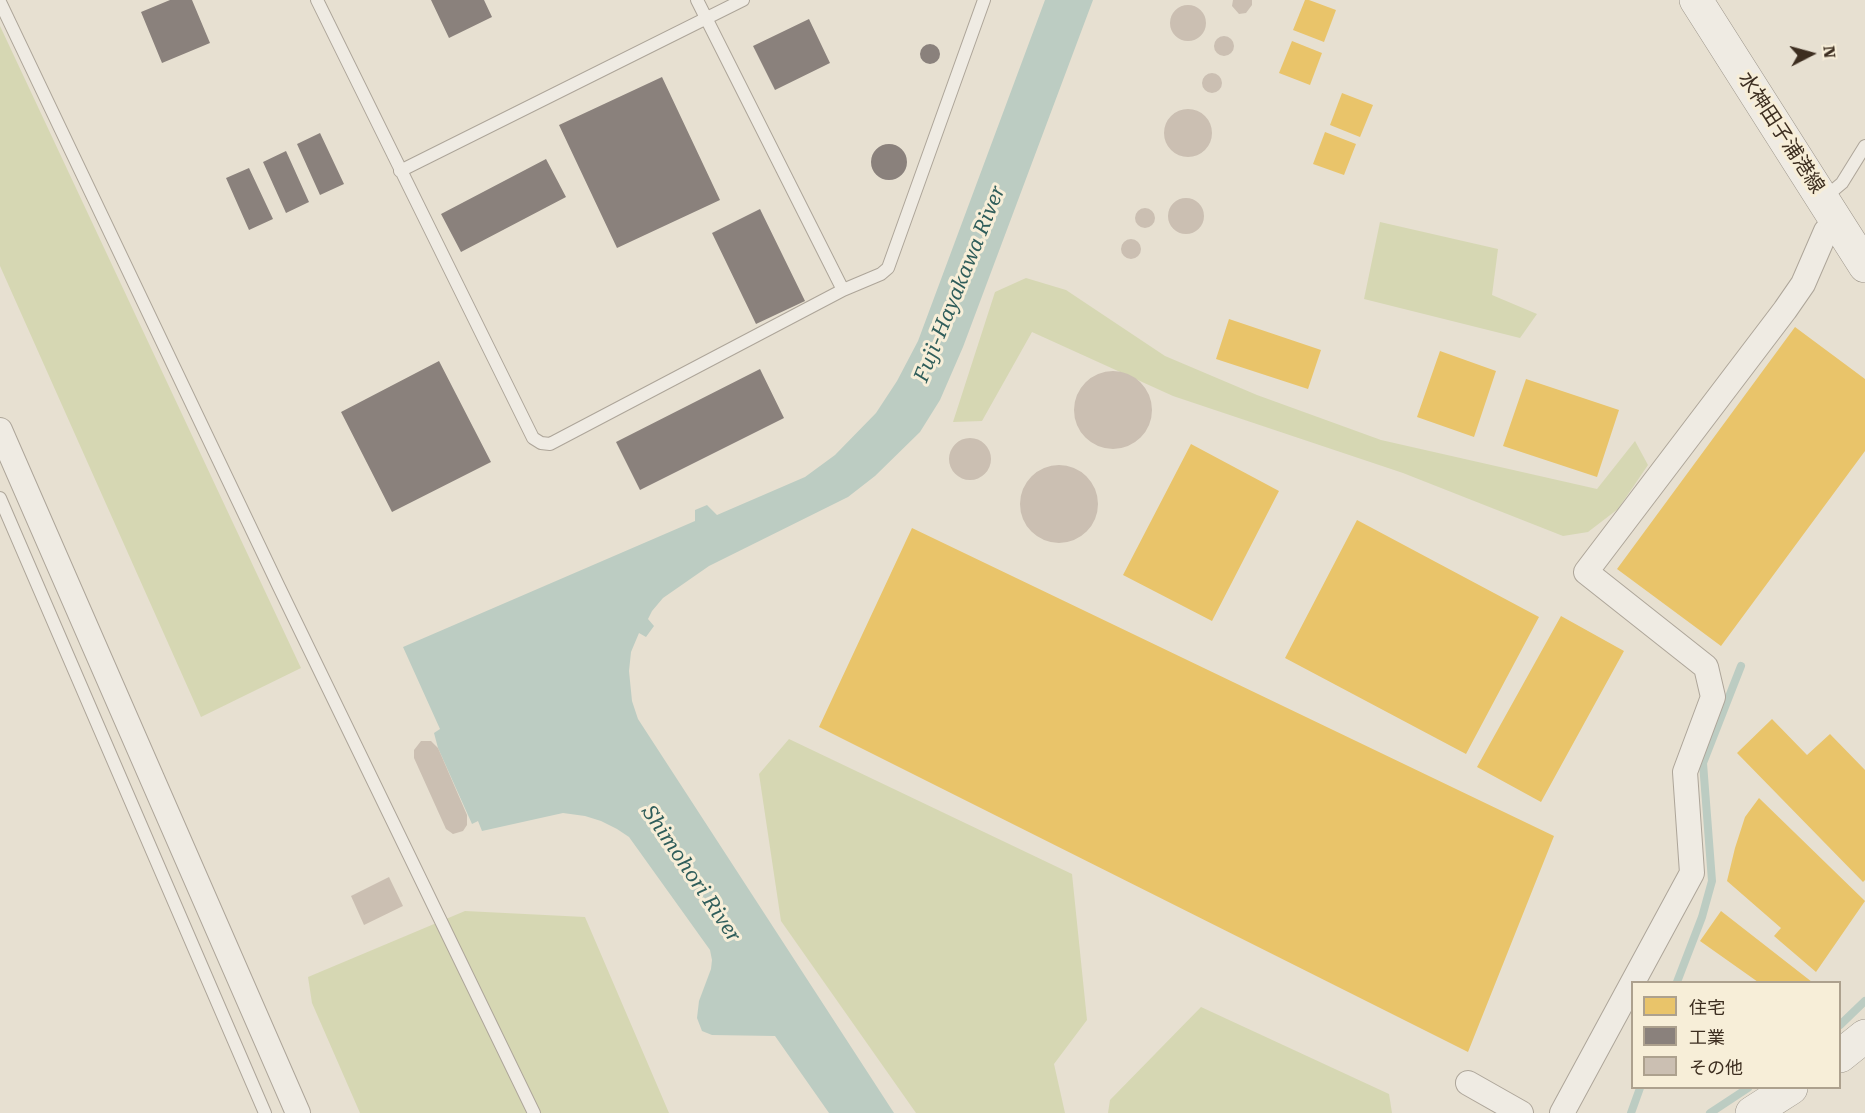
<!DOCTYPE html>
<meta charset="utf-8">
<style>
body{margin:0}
#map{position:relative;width:1865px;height:1113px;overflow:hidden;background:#e7e0d1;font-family:"Roboto Serif","Noto Sans JP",serif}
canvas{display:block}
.legend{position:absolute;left:1631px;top:981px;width:210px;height:108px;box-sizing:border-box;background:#f7eed8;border:2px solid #ada18e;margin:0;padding:8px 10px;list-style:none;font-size:18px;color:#3d2e20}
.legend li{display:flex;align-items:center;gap:12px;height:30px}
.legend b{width:30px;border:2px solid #ada18e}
.north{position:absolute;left:1781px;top:24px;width:60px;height:60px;-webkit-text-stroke:4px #f7eed8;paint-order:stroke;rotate:84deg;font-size:16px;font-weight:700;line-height:24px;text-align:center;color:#3d2e20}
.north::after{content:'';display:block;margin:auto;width:21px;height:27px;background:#3d2e20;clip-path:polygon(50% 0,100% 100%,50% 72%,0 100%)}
</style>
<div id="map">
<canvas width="1865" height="1113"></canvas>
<ul class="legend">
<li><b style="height:16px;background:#e9c46a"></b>住宅</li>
<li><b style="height:16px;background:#8a817c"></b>工業</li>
<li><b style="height:16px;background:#cbbfb2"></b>その他</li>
</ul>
<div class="north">N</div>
</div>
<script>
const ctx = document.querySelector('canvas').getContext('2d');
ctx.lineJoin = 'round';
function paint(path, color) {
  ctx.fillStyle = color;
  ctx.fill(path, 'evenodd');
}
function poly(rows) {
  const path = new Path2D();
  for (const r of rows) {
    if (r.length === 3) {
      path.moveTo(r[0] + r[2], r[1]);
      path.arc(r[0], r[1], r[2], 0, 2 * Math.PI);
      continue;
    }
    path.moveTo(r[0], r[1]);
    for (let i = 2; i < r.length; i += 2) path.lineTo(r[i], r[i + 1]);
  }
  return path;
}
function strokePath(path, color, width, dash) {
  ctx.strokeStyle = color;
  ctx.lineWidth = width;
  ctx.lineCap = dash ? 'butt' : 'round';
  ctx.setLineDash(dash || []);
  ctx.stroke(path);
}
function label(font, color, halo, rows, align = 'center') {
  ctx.font = font + ' "Roboto Serif","Noto Sans JP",serif';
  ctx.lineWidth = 6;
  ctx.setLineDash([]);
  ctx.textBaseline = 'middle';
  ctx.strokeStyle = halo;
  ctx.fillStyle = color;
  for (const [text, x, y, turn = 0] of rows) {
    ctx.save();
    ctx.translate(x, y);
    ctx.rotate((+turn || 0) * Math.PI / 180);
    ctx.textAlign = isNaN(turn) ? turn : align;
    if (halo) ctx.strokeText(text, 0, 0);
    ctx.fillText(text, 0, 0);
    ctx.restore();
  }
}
paint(poly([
 [0,26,301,668,201,717,0,266],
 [1380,222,1498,249,1492,295,1537,314,1520,338,1364,299],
 [1026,278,1066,290,1165,356,1257,395,1381,440,1597,489,1635,441,1648,465,1618,509,1588,532,1563,536,1403,473,1173,396,1032,332,982,421,953,422,995,292],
 [789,739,1072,874,1087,1020,1054,1064,1065,1113,916,1113,781,921,759,774],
 [465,911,585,917,669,1113,360,1113,312,1003,308,977],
 [1201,1007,1389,1094,1392,1113,1108,1113,1110,1100]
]), '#d6d7b3');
paint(poly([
 [1045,0,1093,0,963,347,940,400,920,432,875,476,848,497,709,566,663,598,652,611,648,619,654,626,646,637,639,633,631,652,629,671,632,701,638,719,894,1113,829,1113,775,1036,712,1035,702,1031,697,1018,699,1001,711,969,712,960,710,950,629,837,617,829,601,821,585,816,563,813,482,831,478,821,472,824,438,748,434,733,440,729,403,647,695,521,695,510,707,505,717,515,805,477,835,455,876,413,897,381,918,341]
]), '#bcccc2');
paint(poly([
 [1305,0,1309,0,1336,10,1324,42,1293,30],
 [1292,41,1322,53,1310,85,1279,73],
 [1342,93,1373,105,1360,137,1330,125],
 [1325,132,1356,144,1344,175,1313,164],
 [1229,319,1321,350,1308,389,1216,359],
 [1795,327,1865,379,1865,451,1721,646,1617,569],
 [1440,351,1496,371,1474,437,1417,417],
 [1526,379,1619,410,1597,477,1503,446],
 [1191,444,1279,491,1212,621,1123,575],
 [1357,520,1539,617,1466,754,1285,658],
 [912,528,1554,836,1468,1052,819,727],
 [1561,616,1624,651,1541,802,1477,767],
 [1772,719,1807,755,1830,734,1865,770,1865,880,1863,882,1737,753],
 [1759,798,1865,901,1816,972,1774,936,1781,928,1727,881,1735,848,1745,817],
 [1721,911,1812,982,1758,982,1700,941]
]), '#e9c46a');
paint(poly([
 [170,0,192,0,210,43,162,63,141,12],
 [431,0,484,0,492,17,449,38],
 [809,19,830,63,775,90,753,46],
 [930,54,10],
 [662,77,720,200,617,248,559,125],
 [320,133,344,184,320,195,297,144],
 [889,162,18],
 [286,151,309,202,286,213,263,162],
 [546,159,566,197,461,252,441,214],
 [249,168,273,219,249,230,226,178],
 [760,209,805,301,756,324,712,233],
 [439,361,491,462,392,512,341,412],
 [760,369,784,418,640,490,616,442]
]), '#8a817c');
strokePath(poly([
 [1677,982,1702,917,1712,881,1703,763,1741,666],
 [1840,1025,1865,1001],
 [1631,1113,1640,1088],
 [1710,1113,1748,1088]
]), '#bcccc2', 8);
paint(poly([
 [1233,0,1252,0,1252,5,1246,13,1239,14,1232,6],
 [1188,23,18],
 [1224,46,10],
 [1212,83,10],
 [1188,133,24],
 [1186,216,18],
 [1145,218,10],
 [1131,249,10],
 [1113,410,39],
 [970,459,21],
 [1059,504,39],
 [421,741,431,741,438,748,467,815,467,825,463,831,453,834,446,829,414,758,414,750],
 [389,877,403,906,364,925,351,896]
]), '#cbbfb2');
const service = poly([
 [317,0,533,438,541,443,550,444,843,290,881,274,888,268,984,0],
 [697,0,843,290],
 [0,2,279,587,534,1113],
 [400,171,743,0],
 [1823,199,1842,183,1865,146],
 [0,498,265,1113]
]);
const minor = poly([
 [0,430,298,1113],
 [1468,1083,1521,1113],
 [1562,1113,1692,873,1685,772,1713,697,1706,667,1586,572,1785,310,1803,284,1826,231,1836,220]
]);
const secondary = poly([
 [1696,0,1865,266],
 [1840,1056,1865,1036],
 [1752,1113,1791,1088]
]);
strokePath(service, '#ada599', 14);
strokePath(minor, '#ada599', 26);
strokePath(secondary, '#9c958a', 34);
strokePath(service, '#efebe3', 12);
strokePath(minor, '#efebe3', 24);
strokePath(secondary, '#efebe3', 33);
label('20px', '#3d2e20', '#f7eed8', [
 ["水神田子浦港線",1781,133,57]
]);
label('italic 21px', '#2f5d5a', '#f7eed8', [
 ["Fuji-Hayakawa River",960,284,-68],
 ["Shimohori River",691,874,56]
]);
</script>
